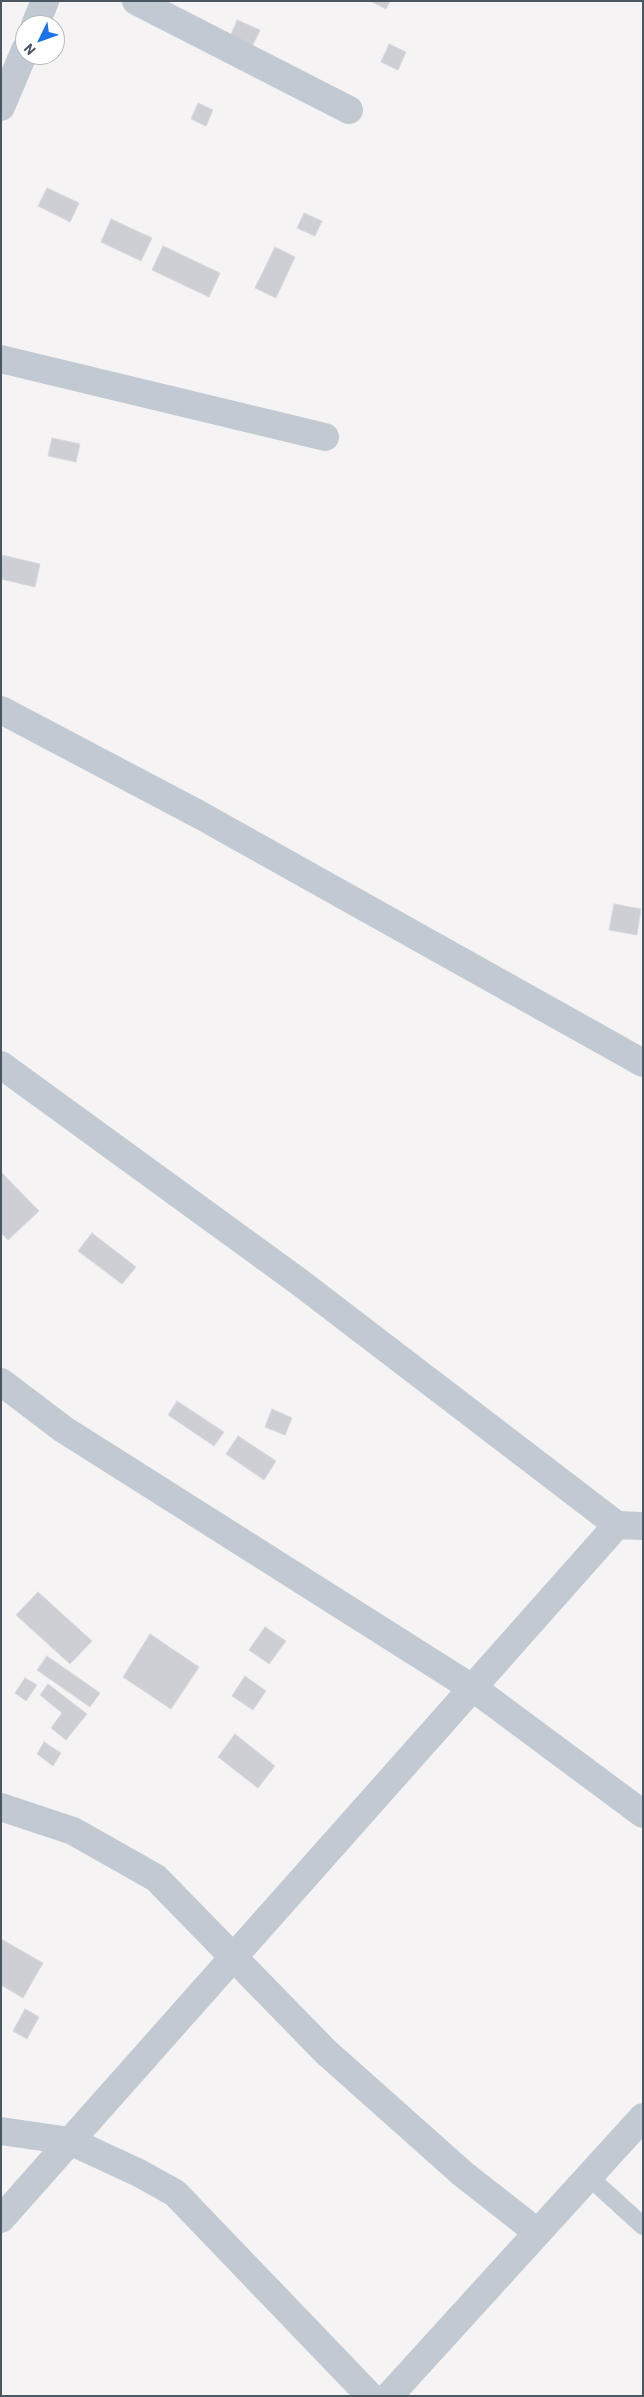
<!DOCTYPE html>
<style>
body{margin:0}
#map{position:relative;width:644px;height:2397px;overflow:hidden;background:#f5f3f3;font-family:Barlow,sans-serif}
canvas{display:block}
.frame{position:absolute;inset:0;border:2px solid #4a5661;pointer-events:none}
.north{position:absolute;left:15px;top:15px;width:50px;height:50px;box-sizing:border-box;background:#fff;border:1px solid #b7bbc0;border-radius:50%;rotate:228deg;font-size:14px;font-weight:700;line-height:20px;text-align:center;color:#4a5661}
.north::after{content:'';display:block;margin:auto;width:18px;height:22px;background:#1a73e8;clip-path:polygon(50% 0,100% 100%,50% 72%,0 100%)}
</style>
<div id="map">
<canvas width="644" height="2397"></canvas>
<div class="frame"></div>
<div class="north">N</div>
</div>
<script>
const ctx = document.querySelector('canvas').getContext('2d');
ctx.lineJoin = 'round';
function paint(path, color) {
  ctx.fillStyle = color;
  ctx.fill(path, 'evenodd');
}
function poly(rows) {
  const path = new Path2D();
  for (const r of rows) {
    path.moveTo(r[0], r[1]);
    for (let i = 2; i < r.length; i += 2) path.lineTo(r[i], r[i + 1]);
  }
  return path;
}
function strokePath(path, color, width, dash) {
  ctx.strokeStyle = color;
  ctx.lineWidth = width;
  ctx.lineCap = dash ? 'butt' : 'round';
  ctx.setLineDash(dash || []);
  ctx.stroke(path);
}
const building = poly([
 [370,1,390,1,386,9,370,1],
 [237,20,260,30,252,47,230,37,237,20],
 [389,44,406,52,398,70,381,62,389,44],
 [198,103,213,110,206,126,191,119,198,103],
 [47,188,79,203,70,222,38,206,47,188],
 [304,213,322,221,315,236,297,228,304,213],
 [111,219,152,238,141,261,101,242,111,219],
 [163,246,220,273,209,297,152,270,163,246],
 [275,247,295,257,276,298,255,288,275,247],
 [52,438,80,444,76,462,48,456,52,438],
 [2,555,40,564,35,587,1,579,2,555],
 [614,904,641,909,637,935,609,930,614,904],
 [1,1172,39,1211,8,1240,1,1233,1,1172],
 [92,1233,136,1267,122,1284,78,1251,92,1233],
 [177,1401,224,1432,214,1446,168,1415,177,1401],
 [272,1409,292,1418,285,1435,265,1427,272,1409],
 [238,1436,276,1461,264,1480,226,1454,238,1436],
 [38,1592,92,1641,70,1664,16,1615,38,1592],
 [265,1627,286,1641,269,1664,249,1650,265,1627],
 [150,1634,199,1667,171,1709,123,1677,150,1634],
 [47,1656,100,1693,90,1707,37,1670,47,1656],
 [245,1676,266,1691,253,1710,232,1696,245,1676],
 [25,1678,37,1685,26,1701,15,1693,25,1678],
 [48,1684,87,1714,66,1740,51,1728,62,1713,40,1695,48,1684],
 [235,1734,275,1766,258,1788,218,1757,235,1734],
 [44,1742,61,1753,53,1766,37,1754,44,1742],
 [1,1939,43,1963,23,1998,1,1985,1,1939],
 [25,2009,39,2017,27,2039,13,2031,25,2009]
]);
paint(building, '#cdcfd5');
strokePath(building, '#d7d9de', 1);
strokePath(poly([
 [588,2176,643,2226]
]), '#c1cad2', 18);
strokePath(poly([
 [136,1,349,110],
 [35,25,45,1],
 [1,107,25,50],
 [1,359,325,437],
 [1,710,200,815,643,1063],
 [1,1065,298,1281,617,1525,643,1526],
 [1,1382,63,1429,480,1693,643,1814],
 [1,1807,73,1831,156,1878,326,2052,463,2174,537,2232],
 [1,2131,70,2141,139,2173,175,2193,370,2396],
 [1,2219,617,1525],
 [389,2396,643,2117]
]), '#c1cad2', 28);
</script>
